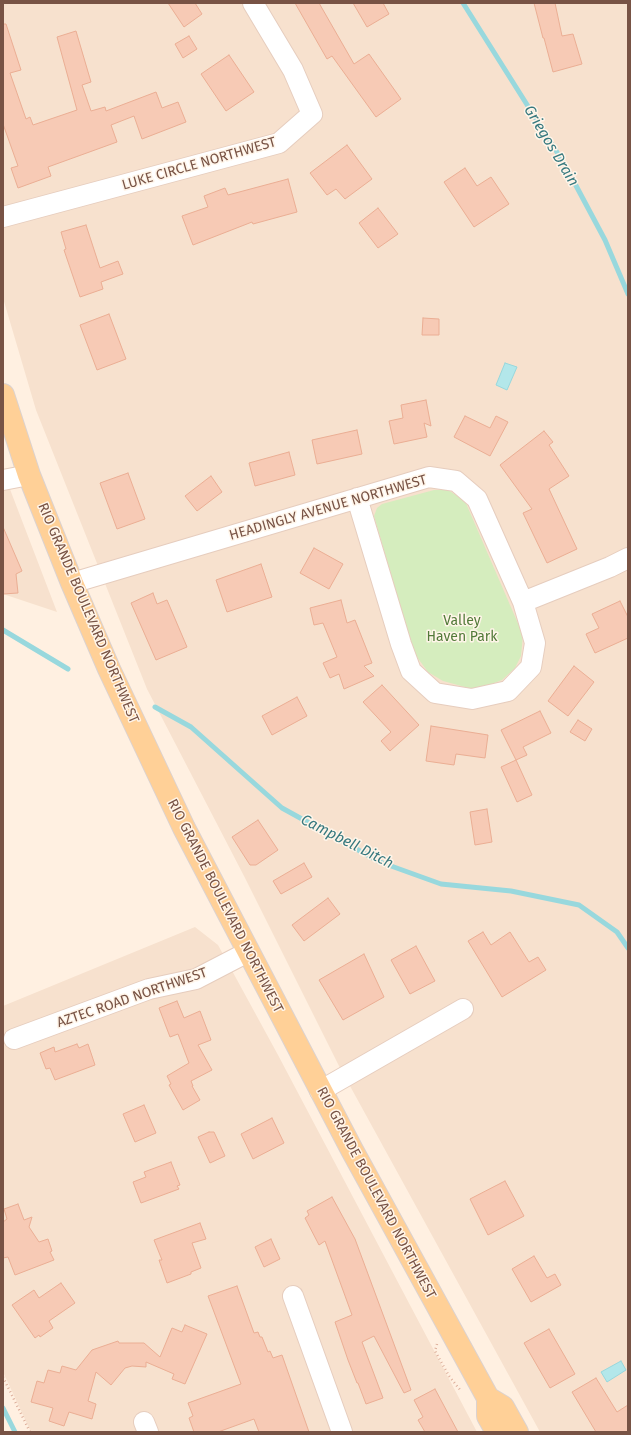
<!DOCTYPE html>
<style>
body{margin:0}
#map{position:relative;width:631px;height:1435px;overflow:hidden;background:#fff0e1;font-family:"Fira Sans",sans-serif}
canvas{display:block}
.frame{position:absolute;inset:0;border:4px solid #785345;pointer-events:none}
</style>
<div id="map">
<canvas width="631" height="1435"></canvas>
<div class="frame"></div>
</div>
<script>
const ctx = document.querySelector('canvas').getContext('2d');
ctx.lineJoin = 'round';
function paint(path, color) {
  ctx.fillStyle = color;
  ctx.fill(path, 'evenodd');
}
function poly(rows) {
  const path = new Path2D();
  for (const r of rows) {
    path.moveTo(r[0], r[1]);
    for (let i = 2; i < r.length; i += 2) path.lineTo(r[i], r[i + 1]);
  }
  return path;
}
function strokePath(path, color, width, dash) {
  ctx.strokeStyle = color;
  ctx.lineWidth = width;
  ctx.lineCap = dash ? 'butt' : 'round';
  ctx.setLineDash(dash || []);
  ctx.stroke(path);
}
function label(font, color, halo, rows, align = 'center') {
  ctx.font = font + ' "Fira Sans",sans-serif';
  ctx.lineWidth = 3;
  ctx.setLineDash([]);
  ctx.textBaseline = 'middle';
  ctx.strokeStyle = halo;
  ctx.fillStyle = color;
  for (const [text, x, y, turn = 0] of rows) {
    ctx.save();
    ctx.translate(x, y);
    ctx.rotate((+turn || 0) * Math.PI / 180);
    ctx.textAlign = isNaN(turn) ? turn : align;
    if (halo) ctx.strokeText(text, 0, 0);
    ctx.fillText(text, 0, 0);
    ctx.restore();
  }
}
paint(poly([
 [3,3,628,3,628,1432,540,1432,339,1066,244,876,147,689,36,410,3,298],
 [3,471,57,612,3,594],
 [195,927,218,945,278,1055,477,1432,31,1432,3,1372,3,1006]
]), '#f7e1ce');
paint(poly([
 [434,490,448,490,465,501,523,635,521,656,515,668,502,680,476,690,443,681,428,672,414,653,374,516,377,508,382,504]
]), '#d5edbe');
const water = poly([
 [505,363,517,367,507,390,496,385,505,363],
 [621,1361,626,1370,607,1382,601,1372,621,1361]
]);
paint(water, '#b3e7ea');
strokePath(water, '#98d8dd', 1);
strokePath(poly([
 [463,3,565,165,605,240,628,294],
 [3,630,68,669],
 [155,707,191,727,282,808,380,862,441,884,511,891,579,905,617,932,628,948],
 [3,1408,15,1432]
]), '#98d8dd', 5);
const building = poly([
 [168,3,195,3,202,14,184,27,168,3],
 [295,3,319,3,354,64,369,54,401,99,376,117,332,56,327,59,295,3],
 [353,3,383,3,389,14,367,27,353,3],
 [534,3,555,3,562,36,573,34,582,64,553,72,544,38,543,38,534,3],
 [3,24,6,24,21,70,10,73,26,119,30,117,33,125,77,110,57,37,76,31,91,82,82,85,91,111,105,107,106,111,156,92,162,108,178,102,186,122,142,139,134,116,111,125,117,142,48,167,51,176,18,188,11,168,18,166,3,124,3,24],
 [189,36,197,49,183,58,175,44,189,36],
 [229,55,254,92,226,111,201,74,229,55],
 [347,145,372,179,345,199,336,189,327,195,310,173,347,145],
 [465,168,477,186,491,177,509,204,474,227,444,182,465,168],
 [288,179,297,212,253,224,252,222,193,245,182,216,208,207,204,196,225,188,228,195,288,179],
 [378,208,398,234,378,248,359,223,378,208],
 [86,225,100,268,118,261,123,274,101,282,103,289,80,297,64,250,66,249,61,232,86,225],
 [109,314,126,359,97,370,80,325,109,314],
 [423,318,439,319,439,335,422,335,423,318],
 [426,400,431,426,424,423,427,437,394,444,389,421,403,418,401,405,426,400],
 [465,416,490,428,496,416,508,422,490,456,454,437,465,416],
 [357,430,362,454,317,464,312,440,357,430],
 [544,431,553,442,549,445,569,476,549,489,577,549,547,563,523,513,532,509,500,465,544,431],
 [289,452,295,475,255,486,249,463,289,452],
 [128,473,145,519,117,529,100,483,128,473],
 [211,476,222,492,197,511,185,496,211,476],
 [3,527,22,571,16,574,18,593,3,594,3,527],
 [314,548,343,564,329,589,300,573,314,548],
 [261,564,272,597,227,612,216,580,261,564],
 [153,593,157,604,167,600,187,647,156,660,131,603,153,593],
 [341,600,347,623,355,620,372,663,364,666,374,676,344,689,339,674,330,678,323,663,337,657,323,623,314,625,310,608,341,600],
 [620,601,628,617,628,638,595,653,586,634,599,628,592,614,620,601],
 [574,666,594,682,568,716,548,701,574,666],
 [382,685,419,725,390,751,381,741,391,732,363,702,382,685],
 [297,697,307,716,272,735,262,716,297,697],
 [540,711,551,733,523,747,527,755,516,760,532,795,517,802,501,767,516,760,501,730,540,711],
 [578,720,592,729,585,741,570,732,578,720],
 [431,726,488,735,485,758,456,754,454,765,426,761,431,726],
 [487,809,492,842,475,845,470,812,487,809],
 [258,820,278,850,256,865,250,865,232,837,258,820],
 [304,863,312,877,281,894,273,881,304,863],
 [328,898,340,914,304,941,292,925,328,898],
 [483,932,491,945,510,932,529,962,538,957,546,970,502,997,468,941,483,932],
 [416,946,435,981,410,994,391,960,416,946],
 [364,954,384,997,343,1020,319,980,364,954],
 [177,1001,184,1018,200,1011,211,1040,198,1045,212,1070,191,1081,193,1086,192,1086,200,1100,183,1110,169,1085,171,1084,167,1076,189,1063,178,1034,170,1037,159,1008,177,1001],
 [77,1044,79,1048,88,1044,95,1065,55,1080,50,1068,46,1069,40,1053,54,1047,55,1052,77,1044],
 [144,1105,156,1133,135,1142,123,1114,144,1105],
 [272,1118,284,1143,253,1159,241,1134,272,1118],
 [209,1132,214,1132,225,1156,210,1163,198,1137,209,1132],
 [171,1162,180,1185,177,1186,179,1189,141,1203,133,1182,146,1177,144,1172,171,1162],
 [505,1181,524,1216,488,1235,470,1199,505,1181],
 [332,1197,355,1239,411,1390,404,1393,374,1336,362,1342,383,1398,366,1404,358,1383,357,1383,348,1360,335,1322,352,1315,325,1241,319,1245,305,1218,309,1215,307,1211,332,1197],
 [18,1204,24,1220,32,1217,29,1227,39,1242,48,1239,52,1251,50,1252,54,1260,15,1275,8,1257,3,1258,3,1222,7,1219,4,1209,18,1204],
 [200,1223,206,1239,192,1243,201,1268,191,1272,191,1274,167,1283,159,1260,162,1260,154,1240,200,1223],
 [271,1239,280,1259,264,1267,255,1247,271,1239],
 [534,1256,547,1278,555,1274,561,1285,531,1302,512,1269,534,1256],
 [61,1283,75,1303,49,1321,53,1328,40,1337,39,1335,35,1338,12,1305,34,1290,39,1298,61,1283],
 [237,1286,254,1333,258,1332,260,1337,262,1337,268,1352,270,1351,273,1358,282,1355,309,1432,259,1432,254,1419,218,1432,194,1432,189,1418,193,1416,188,1403,241,1384,208,1296,237,1286],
 [185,1325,207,1334,185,1384,172,1379,174,1374,146,1362,146,1367,132,1366,125,1368,111,1385,96,1372,88,1401,96,1404,92,1419,69,1412,64,1426,49,1421,53,1408,31,1402,37,1381,44,1383,48,1370,60,1373,62,1366,76,1370,92,1350,118,1341,119,1343,144,1343,160,1357,172,1328,182,1332,185,1325],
 [549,1329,575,1374,550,1388,524,1343,549,1329],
 [596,1378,617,1412,628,1405,628,1432,596,1432,572,1392,596,1378],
 [435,1389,458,1432,425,1432,418,1420,423,1417,414,1400,435,1389]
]);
paint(building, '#f7cab5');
strokePath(building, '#ebae94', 1);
const minor = poly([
 [3,217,279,143,312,114,293,70,253,3],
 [3,480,29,475],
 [72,583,429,477,456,481,477,499,523,602,535,643,531,667,508,691,472,699,435,693,411,671,401,644,357,498],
 [523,602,610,567,628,558],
 [14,1039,149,989,196,979,248,952],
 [320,1091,463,1009],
 [293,1296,342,1432],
 [144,1422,148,1432]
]);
const major = poly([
 [3,395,29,475,72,583,109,669,184,828,352,1150,488,1398,488,1416,497,1432],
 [488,1398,503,1407,517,1432]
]);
strokePath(minor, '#e6cdbe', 22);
strokePath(major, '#dcd2cf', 24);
strokePath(poly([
 [437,1344,435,1351,449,1376,461,1391],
 [3,1377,30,1432]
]), '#dcad99', 2.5, [1, 3]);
strokePath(minor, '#fff', 20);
strokePath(major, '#ffd097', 22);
label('14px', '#785345', '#fff5e9', [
 ["LUKE CIRCLE NORTHWEST",199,164,-16],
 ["HEADINGLY AVENUE NORTHWEST",328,508,-16],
 ["RIO GRANDE BOULEVARD NORTHWEST",88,613,67],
 ["RIO GRANDE BOULEVARD NORTHWEST",225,906,63],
 ["AZTEC ROAD NORTHWEST",132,998,-19],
 ["RIO GRANDE BOULEVARD NORTHWEST",376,1193,62]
]);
label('14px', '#527a39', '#fff5e9', [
 ["Valley",462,621],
 ["Haven Park",462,637]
]);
label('italic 15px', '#37797f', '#fff5e9', [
 ["Griegos Drain",551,146,59],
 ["Campbell Ditch",347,842,27]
]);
</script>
